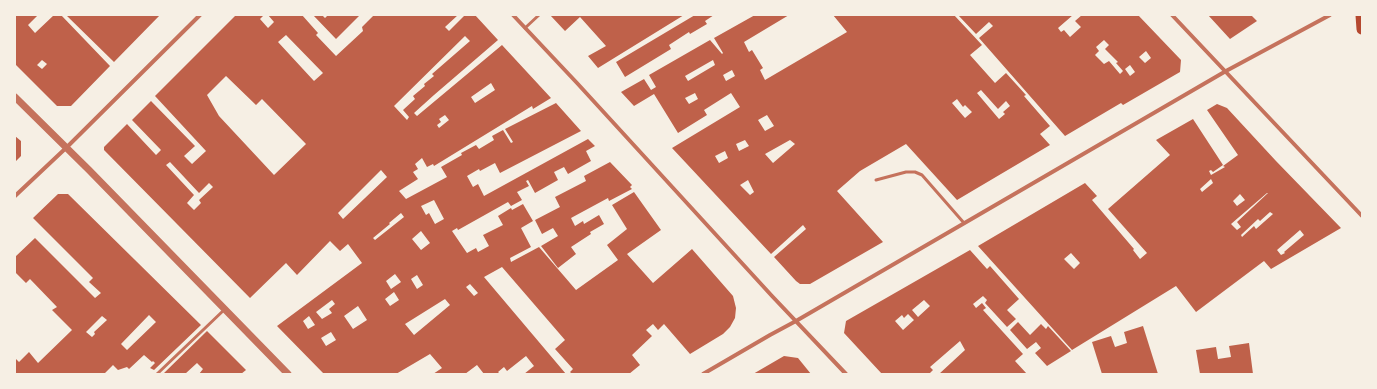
<!DOCTYPE html>
<style>
body{margin:0}
#map{position:relative;width:1377px;height:389px;overflow:hidden;background:#f6efe4;font-family:"Noto Sans",sans-serif}
canvas{display:block}
.frame{position:absolute;inset:0;border:16px solid #f6efe4;pointer-events:none}
</style>
<div id="map">
<canvas width="1377" height="389"></canvas>
<div class="frame"></div>
</div>
<script>
const ctx = document.querySelector('canvas').getContext('2d');
ctx.lineJoin = 'round';
function paint(path, color) {
  ctx.fillStyle = color;
  ctx.fill(path, 'evenodd');
}
function poly(rows) {
  const path = new Path2D();
  for (const r of rows) {
    path.moveTo(r[0], r[1]);
    for (let i = 2; i < r.length; i += 2) path.lineTo(r[i], r[i + 1]);
  }
  return path;
}
function strokePath(path, color, width, dash) {
  ctx.strokeStyle = color;
  ctx.lineWidth = width;
  ctx.lineCap = dash ? 'butt' : 'round';
  ctx.setLineDash(dash || []);
  ctx.stroke(path);
}
paint(poly([
 [15,15,38,15,28,25,35,33,54,15,61,15,110,66,71,106,57,106,15,64],
 [42,60,47,64,42,69,37,65],
 [66,15,160,15,114,62],
 [236,15,264,15,260,19,268,28,274,22,268,15,302,15,318,33,316,35,336,56,363,31,362,27,374,15,458,15,445,27,449,31,465,15,475,15,498,40,434,95,414,113,417,116,502,45,551,98,533,109,532,106,434,166,433,164,427,167,422,158,415,164,418,169,413,172,418,179,399,191,406,199,447,177,441,167,462,155,461,153,476,145,479,149,494,140,492,136,503,130,511,143,513,142,505,129,556,103,581,131,500,173,495,163,480,171,479,169,467,176,473,187,478,184,484,196,588,139,595,146,586,151,591,161,568,174,564,167,554,172,558,180,535,193,528,180,526,181,529,186,517,192,522,200,511,206,508,202,458,230,457,228,452,231,467,253,476,248,478,252,489,246,483,235,503,225,498,216,511,208,512,210,523,204,533,221,521,228,531,247,510,258,511,262,539,247,576,290,618,260,607,245,627,229,612,205,634,192,661,230,627,254,653,283,692,249,733,296,736,308,735,318,730,327,723,334,690,354,664,324,658,330,653,324,646,330,652,336,632,355,640,365,629,374,572,374,570,372,573,369,555,349,565,340,502,267,484,277,566,374,524,374,534,366,526,356,507,371,504,367,498,372,500,374,484,374,477,365,465,374,433,374,442,368,430,354,396,374,324,374,277,326,362,263,348,244,340,251,330,241,297,275,286,263,250,298,104,150,104,147,127,124,156,155,161,150,132,120,151,101,195,146,184,156,192,164,206,151,155,96],
 [286,35,323,73,314,81,278,42],
 [465,36,470,41,432,74,434,76,424,84,425,86,413,96,415,99,403,110,409,117,407,120,394,106],
 [226,76,256,105,262,99,306,144,274,175,219,116,207,95],
 [491,83,495,90,475,103,471,97],
 [445,115,449,120,439,128,437,125,441,122,439,119],
 [170,162,199,193,209,183,213,187,199,200,201,203,194,210,187,203,194,195,166,165],
 [381,170,387,177,343,219,338,213],
 [434,200,444,219,435,224,429,213,426,215,421,206],
 [401,213,404,217,375,240,373,238,390,224,389,223],
 [421,231,430,243,421,250,412,239],
 [395,274,401,282,391,289,386,281],
 [417,275,423,285,417,289,411,279],
 [470,284,478,293,474,296,466,287],
 [394,292,399,300,390,306,385,299],
 [445,299,450,305,414,335,405,324],
 [332,300,335,304,329,309,332,313,322,319,316,312],
 [358,306,367,320,353,329,344,316],
 [309,316,315,325,308,329,303,321],
 [331,332,336,340,326,346,321,338],
 [313,15,322,15,325,18,328,15,360,15,336,39],
 [550,15,684,15,598,68,588,56,606,46,580,17,565,31],
 [695,15,714,15,705,21,707,24,690,34,689,32,669,45,671,49,625,77,616,62],
 [755,15,789,15,744,42,749,52,752,50,763,68,760,70,765,80,847,32,833,15,954,15,982,45,970,55,995,83,1006,73,1026,95,1024,96,1050,126,1040,134,1050,145,957,200,906,144,860,171,837,191,883,242,810,284,800,284,796,281,774,257,806,229,803,225,771,254,672,148,740,107,731,93,704,110,707,115,678,133,654,94,634,106,621,92,644,79,651,90,656,87,649,75,710,40,722,54,723,53,714,38],
 [713,60,715,65,688,81,685,76],
 [732,70,735,76,726,81,723,75],
 [981,90,998,109,1006,101,1010,106,1003,112,1005,114,999,119,977,93],
 [695,93,698,99,689,104,685,98],
 [957,99,963,107,965,105,972,112,965,118,952,103],
 [767,115,774,126,765,131,758,120],
 [745,140,749,146,739,151,736,144],
 [790,140,795,144,773,163,765,154],
 [725,151,728,158,719,163,715,156],
 [748,180,754,192,750,195,740,185],
 [958,15,1073,15,1058,28,1061,32,1064,30,1070,37,1081,27,1075,21,1082,15,1138,15,1181,60,1180,72,1123,105,1121,103,1065,136,979,38,993,26,989,22,976,34],
 [1104,40,1109,45,1105,49,1118,62,1116,63,1123,71,1120,74,1109,61,1104,64,1095,55,1099,51,1096,47],
 [1146,51,1151,58,1145,63,1139,57],
 [1130,65,1135,72,1130,76,1125,69],
 [1208,15,1251,15,1257,21,1230,39],
 [1217,104,1227,108,1276,161,1341,228,1271,269,1264,261,1196,312,1176,286,1072,350,978,246,1085,183,1097,196,1092,200,1134,249,1133,250,1140,259,1147,253,1108,209,1170,155,1156,140,1193,119,1223,165,1213,172,1211,170,1209,171,1211,175,1225,167,1223,166,1238,155,1207,110],
 [1211,179,1213,183,1202,192,1200,189],
 [1267,193,1268,193,1237,222,1241,227,1237,230,1231,224],
 [1240,194,1245,200,1237,206,1233,201],
 [1270,212,1273,214,1256,229,1254,226,1242,237,1241,235,1258,219,1260,221],
 [1300,230,1304,235,1284,252,1285,253,1281,255,1277,250],
 [1071,253,1080,263,1074,269,1064,259],
 [15,136,21,141,21,156,15,162],
 [610,162,632,185,630,187,632,189,609,201,608,198,571,218,575,226,583,221,584,224,599,215,604,224,590,232,591,234,571,247,576,254,558,268,541,246,558,236,553,228,542,234,535,220,560,207,555,197,586,181,584,176],
 [58,194,68,194,201,325,154,370,150,368,155,363,153,361,152,362,144,355,129,369,127,367,118,370,113,365,104,374,15,374,15,358,19,362,29,352,38,363,72,330,52,310,57,307,30,279,26,283,15,272,15,257,35,238,95,298,101,293,89,282,93,278,33,218],
 [149,315,156,322,127,350,121,344],
 [102,316,107,320,94,332,95,334,92,337,86,332],
 [970,250,987,269,990,266,1019,299,1007,310,1016,319,1007,327,985,303,987,300,983,296,973,304,976,308,982,303,986,308,983,310,1023,354,1015,361,1027,374,939,374,965,350,960,341,930,367,933,370,929,374,882,374,844,333,846,321],
 [924,300,930,306,918,317,912,310],
 [908,314,914,320,903,330,895,321,902,315,904,318],
 [1018,322,1030,335,1041,324,1046,329,1048,326,1071,351,1047,366,1035,353,1041,348,1036,342,1027,349,1010,330],
 [1143,326,1158,374,1102,374,1092,342,1111,336,1115,347,1127,343,1124,332],
 [207,331,246,370,241,374,199,374,203,369,197,363,185,374,163,374],
 [1249,343,1253,374,1200,374,1196,350,1216,347,1218,359,1231,357,1229,346],
 [784,356,798,358,811,374,753,374]
]), '#bf614a');
strokePath(poly([
 [525,28,539,15],
 [876,180,906,172,915,172,922,175,964,223],
 [157,374,225,309]
]), '#c5725c', 3);
strokePath(poly([
 [513,15,577,83,772,296,846,374],
 [1172,15,1362,216],
 [15,196,67,147,200,15],
 [703,374,770,335,796,321,1226,71,1330,15]
]), '#c5725c', 4);
strokePath(poly([
 [15,97,89,170,288,374]
]), '#c5725c', 7);
strokePath(poly([
 [1361,15,1362,29]
]), '#b5482f', 11);
</script>
